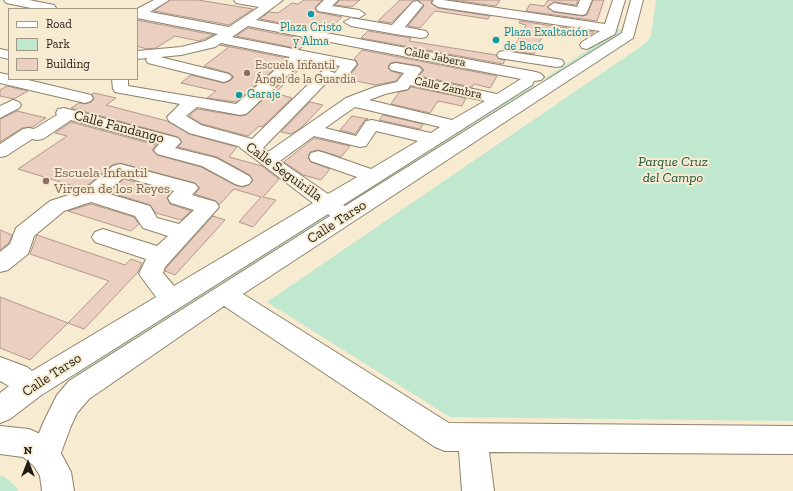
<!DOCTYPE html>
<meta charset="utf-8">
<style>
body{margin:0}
#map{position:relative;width:793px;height:491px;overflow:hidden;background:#f7ebd1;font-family:"Zilla Slab",serif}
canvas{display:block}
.legend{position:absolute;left:8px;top:8px;width:130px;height:72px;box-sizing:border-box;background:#f7ebd1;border:1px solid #a19885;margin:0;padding:5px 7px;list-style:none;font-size:12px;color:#201c12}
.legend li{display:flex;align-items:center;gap:8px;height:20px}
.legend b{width:20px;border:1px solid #a19885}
.north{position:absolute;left:8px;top:443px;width:40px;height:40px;-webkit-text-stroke:3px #f7ebd1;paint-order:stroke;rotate:0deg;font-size:11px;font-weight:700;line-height:16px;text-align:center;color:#201c12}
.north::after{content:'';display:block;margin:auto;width:14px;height:18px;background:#201c12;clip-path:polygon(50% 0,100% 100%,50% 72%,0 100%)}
</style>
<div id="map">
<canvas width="793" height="491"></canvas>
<ul class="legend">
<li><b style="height:5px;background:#fff"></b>Road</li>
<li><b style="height:11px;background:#c0e8ce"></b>Park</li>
<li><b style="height:11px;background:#ebcfc1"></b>Building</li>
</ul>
<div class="north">N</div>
</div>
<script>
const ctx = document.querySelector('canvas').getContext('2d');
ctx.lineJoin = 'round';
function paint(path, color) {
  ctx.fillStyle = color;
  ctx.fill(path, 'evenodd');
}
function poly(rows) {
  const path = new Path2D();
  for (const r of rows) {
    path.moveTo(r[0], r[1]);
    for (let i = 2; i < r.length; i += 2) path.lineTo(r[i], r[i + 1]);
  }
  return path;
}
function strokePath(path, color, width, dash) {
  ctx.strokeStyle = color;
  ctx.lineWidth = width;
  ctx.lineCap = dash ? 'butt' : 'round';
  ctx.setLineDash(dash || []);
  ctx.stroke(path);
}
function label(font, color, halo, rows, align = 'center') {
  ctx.font = font + ' "Zilla Slab",serif';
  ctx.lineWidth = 4;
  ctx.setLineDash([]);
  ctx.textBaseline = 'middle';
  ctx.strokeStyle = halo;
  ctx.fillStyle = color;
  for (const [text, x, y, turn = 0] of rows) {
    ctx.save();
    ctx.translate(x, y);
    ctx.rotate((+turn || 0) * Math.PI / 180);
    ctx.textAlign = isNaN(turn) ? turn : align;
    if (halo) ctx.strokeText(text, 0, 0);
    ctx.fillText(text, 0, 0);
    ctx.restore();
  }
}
paint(poly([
 [656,0,793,0,793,421,450,417,267,302,646,43,651,36],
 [618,29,623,31,621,34,549,79,545,78,613,34],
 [532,85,537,86,347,207,344,206,343,203],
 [329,213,332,216,78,378,73,370],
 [0,476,5,477,17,488,18,491,0,491]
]), '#c0e8ce');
const building = poly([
 [170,0,198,0,253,9,229,25,154,11,170,0],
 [304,0,322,0,315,8,317,12,342,17,330,28,325,27,321,30,260,19,269,12,278,13,292,3,298,4,304,0],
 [340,0,360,0,352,7,335,5,340,0],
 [400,0,415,0,391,23,378,21,400,0],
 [418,0,432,0,431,3,438,8,490,16,488,19,435,11,420,28,408,26,424,6,418,0],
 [453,0,500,0,496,6,453,0],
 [548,0,578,0,576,5,554,2,547,7,554,12,582,16,587,15,593,0,604,0,597,21,526,11,530,4,544,6,548,0],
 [137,20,214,35,199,41,175,36,156,48,147,49,137,46,137,20],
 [520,21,594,32,592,34,546,28,534,54,512,51,526,25,519,23,520,21],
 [248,28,310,40,300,49,236,36,248,28],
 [368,31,411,38,409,41,496,55,499,59,505,60,503,64,361,38,368,31],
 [220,45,221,45,287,58,236,102,207,98,216,91,181,83,191,75,224,83,230,81,234,77,229,73,204,66,229,47,220,45],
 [362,50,497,76,490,88,474,84,472,87,419,76,424,70,420,66,396,62,390,63,388,68,391,71,401,74,396,81,375,85,347,79,358,65,356,60,354,59,362,50],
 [302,64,305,64,275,93,292,98,262,127,259,126,248,136,202,124,189,116,197,109,240,116,246,115,302,64],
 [7,86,28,91,14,99,0,96,0,90,7,86],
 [411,87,466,98,462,106,438,101,430,113,391,104,399,92,408,90,411,87],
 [94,93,116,98,106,105,167,121,189,134,237,147,229,157,262,166,279,179,263,197,276,200,253,227,239,222,261,197,234,189,219,205,216,201,195,194,200,188,195,183,120,163,112,165,83,189,18,169,67,136,55,133,71,122,156,145,152,150,157,155,201,167,235,185,242,187,249,185,253,181,250,175,217,157,178,147,182,142,178,137,71,108,79,103,85,104,91,102,94,99,92,94,94,93],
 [310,102,323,105,301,128,291,134,281,132,310,102],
 [17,111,46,118,32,127,22,128,0,142,0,119,17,111],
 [383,115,423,124,420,129,379,120,383,115],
 [352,116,368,119,365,120,355,134,340,130,352,116],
 [314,138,350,146,341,157,318,150,310,152,308,158,311,162,330,169,321,180,303,175,284,162,314,138],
 [124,179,171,192,167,198,170,204,191,211,181,220,156,213,150,205,109,192,124,179],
 [91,204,134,217,139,224,131,231,68,211,91,204],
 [213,216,225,220,175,275,165,271,166,268,213,216],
 [0,230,12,235,9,243,0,250,0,230],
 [37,235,125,265,131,259,142,263,138,272,84,329,68,323,109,281,30,254,37,235],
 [0,297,68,323,30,360,0,348,0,297]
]);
paint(building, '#ebcfc1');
strokePath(building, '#b2978a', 1);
const minor = poly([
 [4,0,29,0,54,5,56,8,36,9,6,3,4,0],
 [154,0,169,0,150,12,229,27,259,7,236,3,234,0,283,0,256,20,536,72,541,74,544,77,541,80,534,81,532,85,343,205,345,206,622,33,631,0,643,0,633,38,243,294,449,423,793,426,793,454,489,452,494,491,462,491,459,451,445,451,435,447,224,306,89,399,77,413,71,426,56,466,45,470,34,466,30,455,44,421,57,395,69,381,330,216,328,214,40,396,10,419,0,423,0,393,9,386,0,381,0,357,27,367,32,371,156,297,139,274,146,259,95,242,92,237,95,232,103,229,157,246,168,236,143,228,135,216,91,202,64,211,34,236,28,254,8,270,0,272,0,252,10,244,16,228,50,201,84,190,113,166,120,164,195,184,198,188,192,195,216,202,219,207,165,267,163,273,174,286,313,203,238,146,189,133,169,121,167,117,180,104,115,92,113,89,112,79,128,79,128,86,236,104,290,57,221,43,215,47,181,55,160,57,229,74,232,77,229,80,224,82,148,63,146,60,147,58,137,59,137,51,181,47,205,41,218,34,137,18,137,9,154,0],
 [248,26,521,79,497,94,416,77,422,70,419,67,396,63,391,64,389,67,391,70,404,73,397,82,375,87,346,98,268,152,263,148,329,80,338,83,343,81,357,64,355,61,350,60,232,37,248,26],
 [304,60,340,66,335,73,326,70,321,72,252,139,201,125,186,116,197,107,240,115,246,114,304,60],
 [410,85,485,101,452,120,369,100,385,94,408,89,410,85],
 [355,107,440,127,431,133,372,120,366,121,356,136,325,128,355,107],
 [376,131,418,141,371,169,325,153,318,151,311,153,309,157,311,161,357,177,328,194,280,161,314,136,360,147,366,146,376,131],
 [124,177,174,191,168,198,171,203,194,210,179,224,157,218,150,206,106,193,124,177],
 [324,0,338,0,332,6,359,10,365,14,359,18,318,11,316,8,324,0],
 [434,0,443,0,605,24,613,0,625,0,615,34,587,49,582,48,580,45,582,42,600,31,438,7,432,3,434,0],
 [580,0,592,0,586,14,582,15,554,11,548,7,554,3,577,7,580,0],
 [417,1,423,5,405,27,426,31,428,34,426,37,421,38,395,34,351,26,344,22,351,18,392,25,413,2,417,1],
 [0,49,9,51,9,59,0,57,0,49],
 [504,51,557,59,562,60,564,63,562,66,557,67,499,58,497,55,499,52,504,51],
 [0,73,9,75,9,79,24,79,91,95,93,98,91,101,85,103,0,83,0,73],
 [13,100,19,102,21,105,19,108,0,118,0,106,13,100],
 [64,108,178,138,181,142,175,148,216,158,249,176,252,180,249,184,242,186,235,184,202,166,157,154,154,150,159,144,71,120,43,139,37,140,32,139,6,156,0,157,0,144,23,129,29,128,34,129,57,115,56,113,58,109,64,108]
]);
const major = poly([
 [0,426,29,429,40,434,56,444,71,472,74,491,42,491,40,476,34,466,23,457,0,454,0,426]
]);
strokePath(minor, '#8d826a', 2);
strokePath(major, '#8d826a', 2);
paint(minor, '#fff');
paint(major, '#fff');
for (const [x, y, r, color] of [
 [311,14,4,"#0f9aa8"],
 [496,40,4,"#0f9aa8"],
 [247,73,4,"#8d6e63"],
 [239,95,4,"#0f9aa8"],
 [46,181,4,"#8d6e63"]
]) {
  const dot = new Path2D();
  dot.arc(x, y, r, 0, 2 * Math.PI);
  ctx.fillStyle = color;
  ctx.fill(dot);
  strokePath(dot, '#f7ebd1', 1.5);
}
label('12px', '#0d838f', '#f7ebd1', [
 ["Plaza Cristo",311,28,"center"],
 ["y Alma",311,42,"center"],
 ["Plaza Exaltación",504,33],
 ["de Baco",504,47],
 ["Garaje",247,95]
], 'left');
label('12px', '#201c12', '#f7ebd1', [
 ["Calle Jabera",435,57,11],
 ["Calle Zambra",448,88,12]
]);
label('12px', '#785e54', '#f7ebd1', [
 ["Escuela Infantil",255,66],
 ["Ángel de la Guardia",255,80]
], 'left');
label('14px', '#201c12', '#f7ebd1', [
 ["Calle Fandango",119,127,15],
 ["Calle Seguirilla",284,172,36],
 ["Calle Tarso",337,222,-33],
 ["Calle Tarso",52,375,-33]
]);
label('italic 14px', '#1a5537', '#f7ebd1', [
 ["Parque Cruz",673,162],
 ["del Campo",673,178]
]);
label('14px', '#785e54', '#f7ebd1', [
 ["Escuela Infantil",54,173],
 ["Virgen de los Reyes",54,189]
], 'left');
</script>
